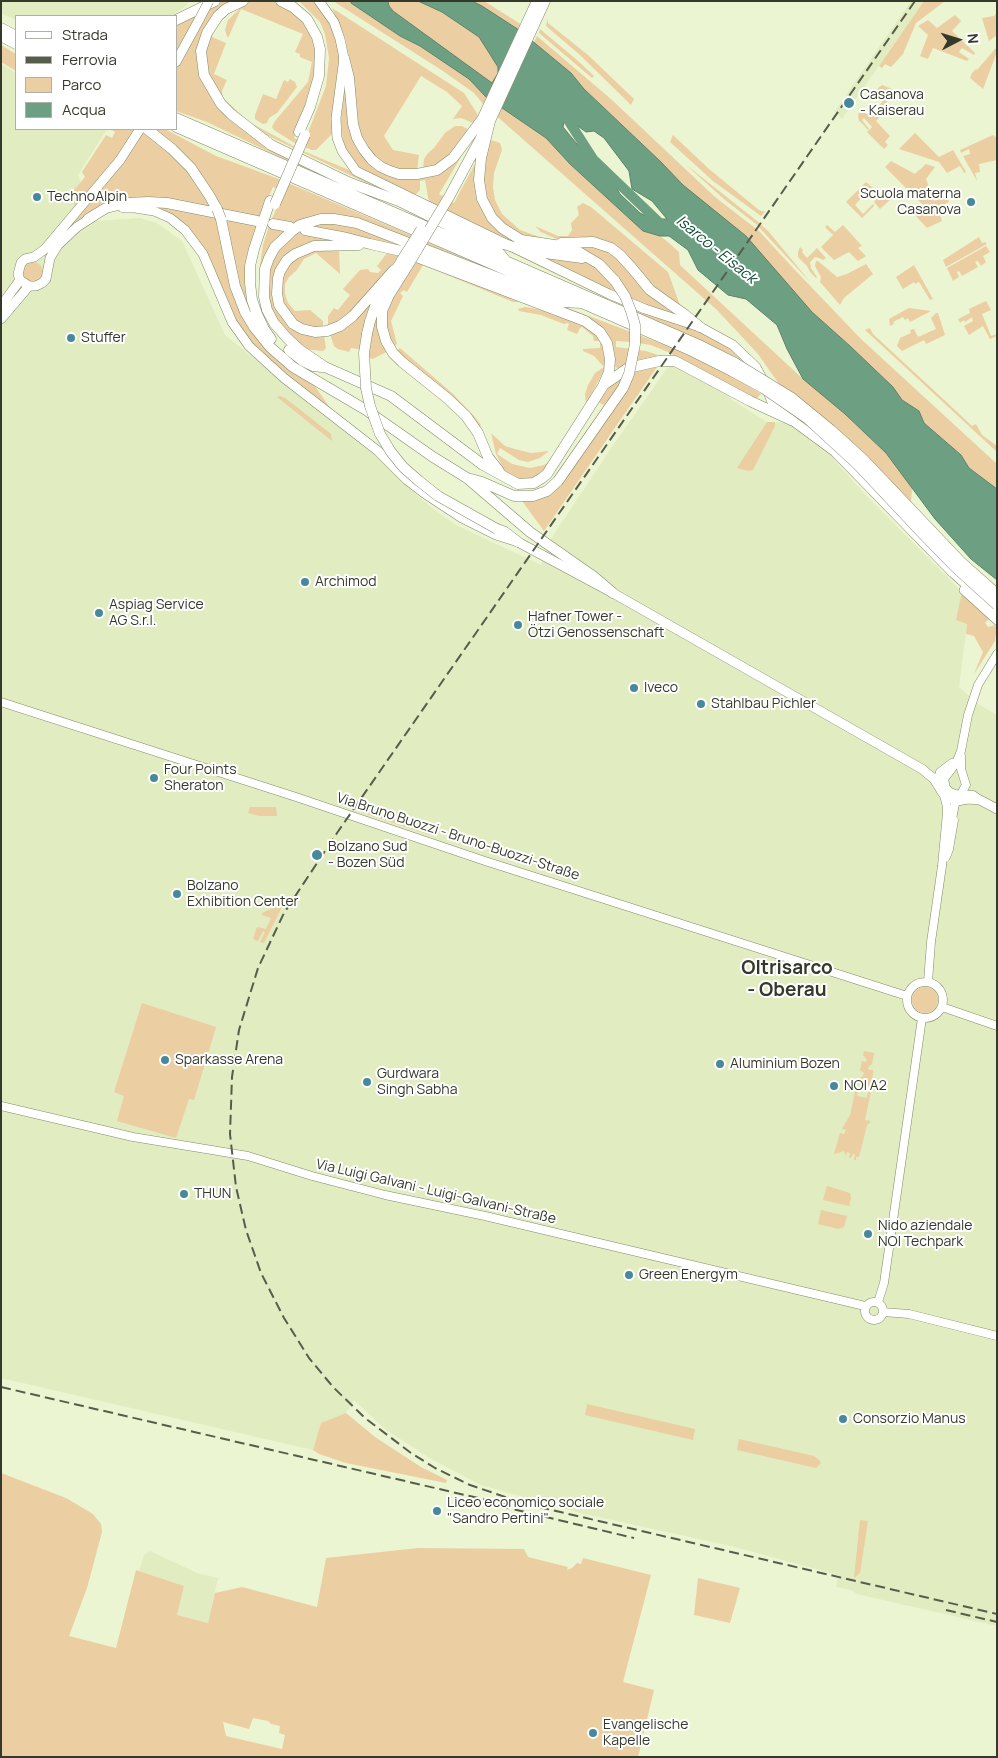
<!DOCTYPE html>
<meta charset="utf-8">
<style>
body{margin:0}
#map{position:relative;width:998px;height:1758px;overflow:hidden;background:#ecf5d1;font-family:Manrope,sans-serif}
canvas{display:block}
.frame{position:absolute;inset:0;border:2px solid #35392b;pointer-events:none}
.legend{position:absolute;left:15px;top:15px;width:162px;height:115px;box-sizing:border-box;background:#fff;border:1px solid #aeb0aa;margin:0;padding:6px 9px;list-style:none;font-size:15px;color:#35392b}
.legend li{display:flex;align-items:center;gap:10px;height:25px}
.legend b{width:25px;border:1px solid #aeb0aa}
.north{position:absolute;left:933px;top:15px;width:50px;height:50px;-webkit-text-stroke:4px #fff;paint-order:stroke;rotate:85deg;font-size:14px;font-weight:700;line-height:20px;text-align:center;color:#35392b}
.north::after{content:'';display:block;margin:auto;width:18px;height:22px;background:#35392b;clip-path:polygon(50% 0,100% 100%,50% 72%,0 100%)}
</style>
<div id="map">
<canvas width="998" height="1758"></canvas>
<div class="frame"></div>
<ul class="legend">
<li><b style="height:6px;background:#fff"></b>Strada</li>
<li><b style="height:6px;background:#585d4b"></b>Ferrovia</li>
<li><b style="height:14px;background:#ebcea1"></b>Parco</li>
<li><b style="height:14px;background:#6da083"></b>Acqua</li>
</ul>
<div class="north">N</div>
</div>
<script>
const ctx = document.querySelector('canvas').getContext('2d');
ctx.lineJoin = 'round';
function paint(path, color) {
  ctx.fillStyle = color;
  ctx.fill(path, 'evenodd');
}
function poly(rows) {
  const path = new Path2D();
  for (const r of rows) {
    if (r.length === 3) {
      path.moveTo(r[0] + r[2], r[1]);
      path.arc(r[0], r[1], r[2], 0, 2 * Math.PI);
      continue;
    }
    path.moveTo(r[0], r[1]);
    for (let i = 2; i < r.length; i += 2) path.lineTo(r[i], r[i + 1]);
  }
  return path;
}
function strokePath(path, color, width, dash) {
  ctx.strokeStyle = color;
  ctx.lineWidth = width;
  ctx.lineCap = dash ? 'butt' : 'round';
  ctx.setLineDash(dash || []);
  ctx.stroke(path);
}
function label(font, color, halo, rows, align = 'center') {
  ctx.font = font + ' Manrope,sans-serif';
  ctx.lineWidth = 4;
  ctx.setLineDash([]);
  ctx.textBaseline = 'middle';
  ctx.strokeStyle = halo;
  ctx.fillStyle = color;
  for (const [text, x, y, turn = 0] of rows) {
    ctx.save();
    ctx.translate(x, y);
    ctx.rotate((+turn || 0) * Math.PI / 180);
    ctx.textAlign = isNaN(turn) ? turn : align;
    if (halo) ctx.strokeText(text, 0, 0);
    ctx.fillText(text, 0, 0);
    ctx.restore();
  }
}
paint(poly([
 [1,1,189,1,186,6,171,16,16,16,16,20,1,13],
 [911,1,924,1,842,119,835,111],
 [1,64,16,73,16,129,107,129,78,175,96,221,140,218,157,223,182,241,225,335,394,471,413,492,431,507,456,525,541,565,552,537,614,444,670,364,725,390,732,400,767,422,788,423,830,451,835,461,863,492,962,592,967,624,959,687,978,704,997,715,997,1626,857,1594,851,1590,836,1587,838,1575,735,1547,580,1513,481,1485,433,1460,386,1430,354,1400,346,1413,321,1424,313,1450,1,1378],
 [150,1551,197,1573,218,1578,208,1623,177,1615,184,1586,139,1571,144,1555]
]), '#e1ecc1');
paint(poly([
 [223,1,236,1,225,7,200,50,218,104,312,166,370,196,284,159,207,122,176,111,176,69,208,12,196,17,176,52,176,24,212,5],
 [251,1,277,1,296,11,314,35,318,69,305,114,294,138,304,143,326,86,329,58,325,34,320,22,299,1,315,1,328,20,336,38,340,57,335,128,332,134,316,150,312,150,293,142,274,130,272,127,275,121,308,82,312,62,300,57,300,54,295,52,303,34,241,9,228,38,227,36,225,30,228,20,247,2],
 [333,1,351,1,351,3,400,36,420,46,469,79,486,97,546,138,570,164,643,231,660,236,669,243,679,252,680,265,803,379,845,414,886,453,912,487,911,503,819,414,779,384,758,354,717,310,484,105,474,93,443,71],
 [388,1,421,2,442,12,479,37,498,67,498,73,492,83,393,11,389,6],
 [472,1,484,1,522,25,519,30,482,6],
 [924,1,945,1,916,23,903,54,891,67,885,64,882,68,879,66],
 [332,8,464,93,478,115,473,123,461,118,453,119,462,106,447,92,421,76,384,136,393,150,419,155,417,171,401,171,383,164,368,151,358,132,351,67,345,37],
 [997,12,997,35,989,41,982,18,994,16],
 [955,15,961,21,952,31,975,53,974,55,962,48,959,52,969,59,967,61,933,48,928,59,920,56,928,35,918,26,928,20,937,28],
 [548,18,548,23,588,55,634,99,631,105,580,55,546,26],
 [214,29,212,37,226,43,214,74,227,80,222,91,223,98,249,122,301,150,356,173,446,217,719,339,742,357,740,359,645,317,254,129,220,99,209,79,205,51,209,34],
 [540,29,577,60,594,76,592,78,539,33],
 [537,36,612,100,715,197,759,231,793,268,861,339,997,464,997,489,969,468,961,455,924,423,919,411,902,400,893,387,850,346,812,312,790,288,683,185,661,162,584,89,571,73,534,42],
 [1,45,16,54,16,71,1,62],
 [995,49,997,49,997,52,983,89,970,78,972,73,976,69,977,70],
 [290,79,295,82,297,87,277,113,269,118,267,123,263,124,258,121,255,119,255,115,263,94,276,99,284,80,288,82],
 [345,85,364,153,412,177,461,157,439,194,454,203,477,160,483,207,526,248,493,234,429,202,425,180,420,181,420,190,415,195,360,169,348,154,343,142,341,120],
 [882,85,897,91,881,108,884,112,876,121,890,136,885,142,888,145,884,149,867,132,872,127,864,118,862,120,869,129,868,130,860,121,859,122,858,115,860,110,872,117,886,96,877,89],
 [455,126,462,126,469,130,457,149,438,164,429,169,423,169,424,159,428,153,434,148,445,133],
 [111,129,144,129,178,157,213,209,148,201,86,218,48,258,41,254,78,216,130,153,137,141,120,155,76,207,70,195,85,177,82,172,106,135,112,138,115,132],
 [154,129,165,129,216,156,276,178,533,287,352,219,294,226,271,221,284,191,273,187,260,217,221,211,205,183,182,152],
 [915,133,939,157,953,150,966,172,964,173,960,166,947,173,939,162,899,149],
 [673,135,709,169,759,210,765,212,761,216,713,181,670,142],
 [993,135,997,138,997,160,979,164,980,172,975,173,977,181,963,156,970,154,969,149,961,153,960,150],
 [491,140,500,143,502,150,494,173,493,187,495,200,502,214,520,230,551,241,520,237,492,214,483,190,483,165],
 [891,161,915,174,926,164,935,167,926,179,934,201,946,195,949,202,937,208,942,221,927,228,914,214,926,208,885,167],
 [685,164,757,221,769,232,811,283,756,224,725,200],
 [866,182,880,194,883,191,891,199,880,209,874,202,879,196,870,188,855,205,863,214,873,204,874,206,862,218,846,202],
 [583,203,591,207,668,272,681,308,655,289,619,251,561,241,541,232,535,226,558,236,568,236,572,230,571,223,579,215,577,207],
 [156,206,216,216,242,311,302,377,314,385,333,412,254,348,241,332,205,253,156,209],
 [225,218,258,224,249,266,262,334,243,299],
 [346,223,683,352,718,368,761,394,756,399,705,373,668,352,651,345,632,342,616,341,616,347,646,351,658,355,658,357,620,370,614,366,612,344,603,331,394,244,306,226,314,224],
 [827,225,835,232,843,225,862,246,858,248,866,256,858,261,849,252,834,260,821,247,833,235,825,227],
 [269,226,289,230,279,238,261,286,288,344,260,291,260,265,263,245],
 [296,232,341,240,299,249,275,282,291,325,324,335,326,348,323,351,303,349,277,322,269,301,269,269,277,250],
 [979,237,982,243,985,242,987,244,946,267,943,260],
 [584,245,610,251,682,318,621,296,540,256,577,249],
 [986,246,990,252,983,256,986,262,981,266,978,261,975,262,978,267,962,276,959,271,957,272,959,277,953,281,947,268],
 [800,247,803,250,802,252,807,258,817,248,826,258,823,260,819,258,815,257,810,262,811,268,817,277,816,278,810,272,807,266,798,257,798,252],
 [339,248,340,274,316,253,304,259,296,271,289,277,285,284,285,294,288,303,295,311,310,310,323,321,323,327,328,326,328,316,334,308,338,310,350,295,343,289,360,270,368,269,370,272,378,273,381,270,377,266,387,253,400,255,352,314,335,326,311,329,294,321,281,299,281,278,289,263,306,252],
 [417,261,519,302,513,302,423,265,407,292,404,290,400,293,403,296,391,321,397,344,393,347,396,351,400,348,452,393,474,416,481,425,479,429,395,352,385,327,387,306],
 [816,261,818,261,837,277,847,274,866,264,873,274,844,298,840,305,820,282,821,277,815,266],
 [33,272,10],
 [914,265,933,299,930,300,919,282,915,284,914,282,903,289,896,277],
 [374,297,363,350,351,348,349,352,338,349,334,346,330,334],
 [986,301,991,310,982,314,991,336,997,334,997,336,990,339,983,326,969,335,964,326,973,321,972,317,965,322,964,320,960,323,958,319,970,313,969,309],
 [383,303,388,351,373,359,369,358,370,338,376,312],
 [525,307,537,309,583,325,596,335,604,347,606,354,605,368,586,404,585,394,588,385,595,373,604,367,594,356,583,351,583,349,600,348,600,341,594,341,593,336,582,327,580,328,577,334,567,330,569,324,568,323,564,324,541,315,519,311,518,309],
 [909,308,931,311,910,322,908,318,905,320,903,317,893,322,894,324,890,326,889,319],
 [936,313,938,313,945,335,926,344,924,340,902,351,897,346,900,338,911,333,910,330,914,329,918,337,936,329,931,318],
 [870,328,873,334,955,410,972,426,976,424,982,435,997,446,997,452,865,330],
 [660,363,623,416,544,531,522,501,548,494,586,432,609,399,603,405,599,402,610,386,621,375],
 [280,396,285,398,331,434,332,441,277,397],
 [767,422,775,422,775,426,753,470,748,471,737,468],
 [491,433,505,446,515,449,531,453,549,451,540,458,528,462,519,460,500,448,497,454,512,464,530,468,544,465,550,461,550,463,538,477,522,481,506,473,496,454],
 [962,592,989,619,985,623,988,627,995,625,997,627,995,641,974,674,983,652,974,636,966,634,967,624,956,620],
 [250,807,276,807,277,816,259,816,248,813],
 [359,807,431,831,430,835,358,811],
 [284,903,264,943,260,942,265,932,263,931,258,941,253,939,257,927,266,929,271,918,262,915,262,913],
 [925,1000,13],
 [142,1003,216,1027,194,1100,189,1099,176,1138,117,1121,124,1096,114,1092],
 [864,1051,874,1053,872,1064,868,1067,869,1070,873,1070,873,1073,871,1087,868,1086,866,1082,856,1084,857,1079,863,1076,864,1073,860,1070,862,1061,865,1062,867,1060,863,1055],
 [856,1088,858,1088,857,1096,867,1098,868,1092,871,1091,865,1120,870,1121,870,1123,867,1125,859,1157,856,1157,856,1160,854,1160,855,1154,853,1154,851,1158,849,1158,850,1153,847,1152,846,1156,844,1151,834,1154,840,1133,844,1134,846,1130,842,1129,850,1115],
 [827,1186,850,1193,851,1198,849,1206,823,1200],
 [821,1210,847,1216,844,1227,838,1229,818,1224],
 [587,1404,695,1429,693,1440,585,1415],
 [346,1413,375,1437,421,1467,447,1480,446,1483,346,1463,319,1454,313,1450,321,1423],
 [739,1439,814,1456,819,1460,821,1463,816,1468,737,1450],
 [1,1473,66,1498,93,1514,101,1524,102,1532,87,1588,69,1636,116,1648,136,1570,184,1586,177,1615,208,1623,215,1593,242,1587,317,1607,326,1558,418,1548,524,1549,528,1557,568,1567,567,1570,572,1568,577,1563,581,1564,583,1558,651,1575,623,1682,654,1690,638,1757,1,1757],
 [253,1718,268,1721,271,1724,280,1726,279,1733,285,1735,282,1749,226,1736,223,1722,249,1729],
 [860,1520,868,1521,860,1573,854,1578],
 [698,1578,740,1588,730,1623,694,1615]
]), '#ebcea1');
const water = poly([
 [351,1,388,1,389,6,393,11,492,83,498,73,498,67,479,37,442,12,418,1,472,1,482,6,519,30,571,73,584,89,661,162,683,185,746,236,812,312,850,346,893,387,902,400,919,411,924,423,961,455,969,468,997,489,997,580,971,559,935,519,886,453,845,414,803,379,787,349,777,325,746,299,728,295,698,270,688,250,669,236,660,236,643,231,570,164,546,138,486,97,469,79,420,46,400,36,351,3,351,1],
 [564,122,575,124,586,132,594,131,604,138,629,171,632,189,652,201,667,219,652,219,640,213,620,194,613,182,590,160,563,127,564,122]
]);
paint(water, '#6da083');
strokePath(water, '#5c8169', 1);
strokePath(poly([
 [563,112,593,159,665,228]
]), '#6da083', 10);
const secondary = poly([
 [1,702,296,797,485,861,907,996],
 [937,782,940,772,952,763],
 [980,800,973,795,955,794,950,792,946,788,944,779,956,763,961,751,968,715,978,685,997,654],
 [951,824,955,804,966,785,961,769,961,756],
 [946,857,949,849,954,820],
 [928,982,931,942,942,866,947,813,947,807,944,795],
 [925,1000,18],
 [942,1007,997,1026],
 [1,1106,133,1137,248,1156,312,1176,385,1195,485,1216,865,1306],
 [874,1311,9],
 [878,1302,884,1283,922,1018],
 [883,1312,909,1314,997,1336]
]);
const primary = poly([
 [319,1,334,22,340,39,344,58,336,118,337,138,342,151,356,171,609,294,645,309,700,327,733,345,756,367,764,382,774,407,835,452,953,573,997,612],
 [176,62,200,18],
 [123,208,135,208,154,211,170,218,185,230,203,254,232,322,249,346,284,378,378,451,407,480,424,493,462,518,496,535,518,542,613,593,922,769,934,779,942,792,947,798,957,801,968,799,980,800,997,809],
 [94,216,77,227,58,245,50,258,46,279,42,283,36,286,29,286,20,280,18,274,21,263,25,259,34,257,45,249,120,160,140,129],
 [1,306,20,280],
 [1,319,29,286],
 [964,590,997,620]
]);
const highway = poly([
 [243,1,226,9,218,16,207,33,201,51,204,75,221,104,231,114,271,145,350,183,399,201,464,233,496,249,506,261],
 [281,1,293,7,307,19,317,37,320,49,319,76,310,107,299,132],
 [176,20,215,1],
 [1,28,16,36],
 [1,36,16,44],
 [344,58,349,78,353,124,357,138,364,150,372,160,381,167,390,171,399,174,417,174,437,170,453,158,483,118],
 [176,118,697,344,735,363],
 [490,121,481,158,479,180,482,199,492,218,502,228,521,240,561,246,577,251,599,264,615,281],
 [480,124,537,1],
 [176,127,568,297,692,351,730,370],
 [147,129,172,149,191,168,209,195,217,209],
 [449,197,490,121,545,1],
 [270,201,254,249,250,266,250,283,252,300,257,314,264,329,271,339],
 [88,219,106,208,127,203,148,202,167,203,257,221],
 [221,219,235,286,245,312,254,327,270,347,293,367,366,410,433,457,467,478,530,532,593,576,613,593],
 [273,224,290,227],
 [305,230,347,238,370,244,401,251,585,321,600,332,607,343,610,359,609,372,603,386,547,474,542,478,534,483,518,484,483,465,391,396,325,367,300,350,287,338,274,323,267,310,264,297,265,269,269,258,275,247,292,231,300,225,321,219,334,219,357,223,560,302,582,303],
 [561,243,593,242,611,248,620,255,631,267,650,290,684,314,700,327],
 [504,244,523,250,582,258],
 [359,245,314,246,295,254,287,260,280,271,278,278,277,294,279,305,293,324,302,329,315,332,327,331,340,326,353,316,394,270],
 [408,265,389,295,382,311,382,327,386,341,393,353,402,362,447,398,466,416,478,433,488,457,499,471],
 [367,334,370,321,377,301,402,260],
 [289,350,303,361,313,366,322,367],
 [605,384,628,368,659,361,675,361,750,401,791,420],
 [471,479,482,482,514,496,533,496,547,491,558,481,609,408],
 [497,529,505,532,518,542]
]);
strokePath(secondary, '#838b6a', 9);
strokePath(primary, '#838b6a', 10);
strokePath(highway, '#838b6a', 11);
strokePath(secondary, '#fff', 8);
strokePath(primary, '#fff', 9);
strokePath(highway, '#fff', 10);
strokePath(poly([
 [915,1,337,833,284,913,258,968,239,1030,232,1077,230,1134,236,1187,246,1230,261,1273,284,1318,309,1358,333,1387,365,1418,411,1453,435,1468,470,1485,526,1504,997,1614],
 [1,1387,508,1505],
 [500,1506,634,1538],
 [946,1610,997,1622]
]), '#585d4b', 2, [10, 5]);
const primaryBridge = poly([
 [200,18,209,1]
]);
const highwayBridge = poly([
 [275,204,305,135],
 [217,209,221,219],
 [402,260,421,230],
 [408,265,449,197],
 [367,334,364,353,366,388,370,406,380,434,391,452,403,467,419,481,438,496,497,529],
 [735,363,792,398,831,430,863,459,961,562,997,594],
 [730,370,763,388,808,419,858,465,921,532,955,567,997,605],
 [609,408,623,388,629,374,635,344,635,325,631,311,625,296,615,281]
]);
strokePath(primaryBridge, '#838b6a', 10, []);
strokePath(highwayBridge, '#838b6a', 11, []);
strokePath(primaryBridge, '#fff', 9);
strokePath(highwayBridge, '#fff', 10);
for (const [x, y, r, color] of [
 [849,103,6,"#47899a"],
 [37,197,5,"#47899a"],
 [971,202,5,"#47899a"],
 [71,338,5,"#47899a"],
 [305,582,5,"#47899a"],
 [99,613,5,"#47899a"],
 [518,625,5,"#47899a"],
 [634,688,5,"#47899a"],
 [701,704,5,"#47899a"],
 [154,778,5,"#47899a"],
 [317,855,6,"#47899a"],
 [177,894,5,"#47899a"],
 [165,1060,5,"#47899a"],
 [720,1064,5,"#47899a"],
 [367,1082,5,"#47899a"],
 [834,1086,5,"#47899a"],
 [184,1194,5,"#47899a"],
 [868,1234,5,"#47899a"],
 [629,1275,5,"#47899a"],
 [843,1419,5,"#47899a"],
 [437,1511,5,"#47899a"],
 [593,1733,5,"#47899a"]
]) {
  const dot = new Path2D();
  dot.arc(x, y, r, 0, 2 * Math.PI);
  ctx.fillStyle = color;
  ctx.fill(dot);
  strokePath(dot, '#fff', 2);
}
label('14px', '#35392b', '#fff', [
 ["Casanova",860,95],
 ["- Kaiserau",860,111],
 ["Scuola materna",961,194,"right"],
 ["Casanova",961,210,"right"],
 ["TechnoAlpin",47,197],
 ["Stuffer",81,338],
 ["Archimod",315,582],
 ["Aspiag Service",109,605],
 ["AG S.r.l.",109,621],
 ["Hafner Tower -",528,617],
 ["Ötzi Genossenschaft",528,633],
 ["Iveco",644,688],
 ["Stahlbau Pichler",711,704],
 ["Four Points",164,770],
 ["Sheraton",164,786],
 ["Bolzano Sud",328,847],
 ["- Bozen Süd",328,863],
 ["Bolzano",187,886],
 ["Exhibition Center",187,902],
 ["Sparkasse Arena",175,1060],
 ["Aluminium Bozen",730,1064],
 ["Gurdwara",377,1074],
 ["Singh Sabha",377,1090],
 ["NOI A2",844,1086],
 ["THUN",194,1194],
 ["Nido aziendale",878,1226],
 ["NOI Techpark",878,1242],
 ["Green Energym",639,1275],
 ["Consorzio Manus",853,1419],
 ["Liceo economico sociale",447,1503],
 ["\"Sandro Pertini\"",447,1519],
 ["Evangelische",603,1725],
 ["Kapelle",603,1741]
], 'left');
label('14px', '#35392b', '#fff', [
 ["Via Bruno Buozzi - Bruno-Buozzi-Straße",458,837,18],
 ["Via Luigi Galvani - Luigi-Galvani-Straße",436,1192,13]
]);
label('italic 15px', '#0d4d31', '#fff', [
 ["Isarco - Eisack",716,250,39]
]);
label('bold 19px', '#35392b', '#fff', [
 ["Oltrisarco",787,969],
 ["- Oberau",787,991]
]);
</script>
